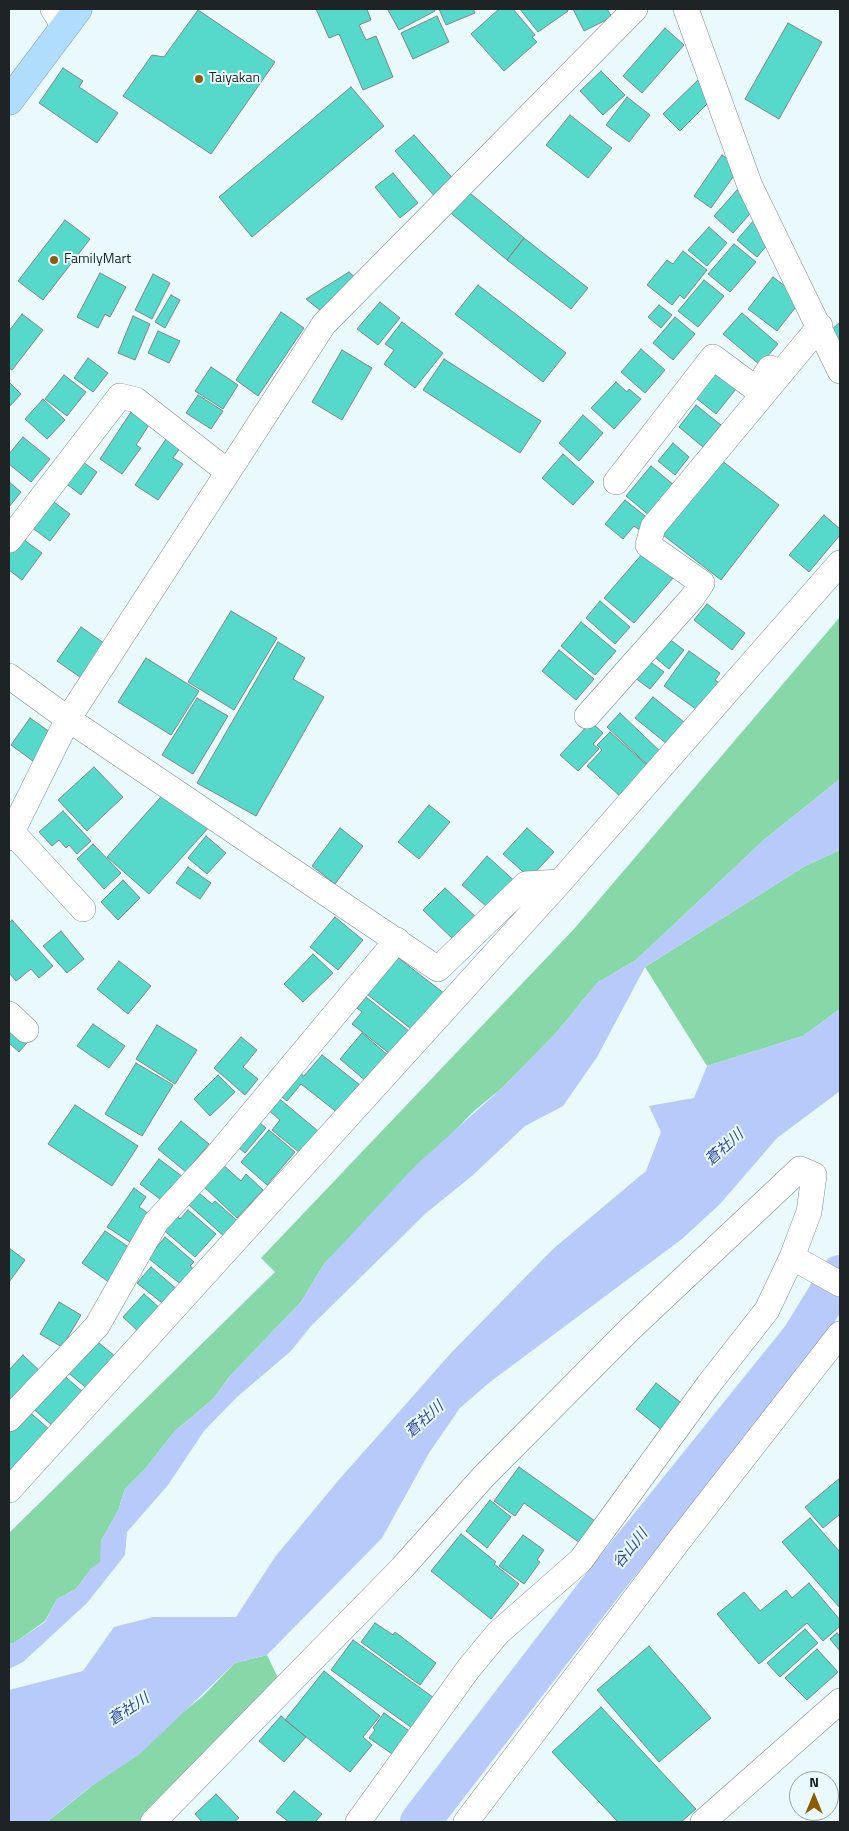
<!DOCTYPE html>
<meta charset="utf-8">
<style>
body{margin:0}
#map{position:relative;width:849px;height:1831px;overflow:hidden;background:#e9f9fc;font-family:"Titillium Web",sans-serif}
canvas{display:block}
.frame{position:absolute;inset:0;border:10px solid #1e2425;pointer-events:none}
.north{position:absolute;left:789px;top:1771px;width:50px;height:50px;box-sizing:border-box;background:#e9f9fc;border:1px solid #98a4a6;border-radius:50%;rotate:0deg;font-size:14px;font-weight:700;line-height:20px;text-align:center;color:#1e2425}
.north::after{content:'';display:block;margin:auto;width:18px;height:22px;background:#8c5e04;clip-path:polygon(50% 0,100% 100%,50% 72%,0 100%)}
</style>
<div id="map">
<canvas width="849" height="1831"></canvas>
<div class="frame"></div>
<div class="north">N</div>
</div>
<script>
const ctx = document.querySelector('canvas').getContext('2d');
ctx.lineJoin = 'round';
function paint(path, color) {
  ctx.fillStyle = color;
  ctx.fill(path, 'evenodd');
}
function poly(rows) {
  const path = new Path2D();
  for (const r of rows) {
    path.moveTo(r[0], r[1]);
    for (let i = 2; i < r.length; i += 2) path.lineTo(r[i], r[i + 1]);
  }
  return path;
}
function strokePath(path, color, width, dash) {
  ctx.strokeStyle = color;
  ctx.lineWidth = width;
  ctx.lineCap = dash ? 'butt' : 'round';
  ctx.setLineDash(dash || []);
  ctx.stroke(path);
}
function label(font, color, halo, rows, align = 'center') {
  ctx.font = font + ' "Titillium Web","Noto Sans JP",sans-serif';
  ctx.lineWidth = 4;
  ctx.setLineDash([]);
  ctx.textBaseline = 'middle';
  ctx.strokeStyle = halo;
  ctx.fillStyle = color;
  for (const [text, x, y, turn = 0] of rows) {
    ctx.save();
    ctx.translate(x, y);
    ctx.rotate((+turn || 0) * Math.PI / 180);
    ctx.textAlign = isNaN(turn) ? turn : align;
    if (halo) ctx.strokeText(text, 0, 0);
    ctx.fillText(text, 0, 0);
    ctx.restore();
  }
}
paint(poly([
 [840,617,840,779,765,839,636,960,597,983,557,1032,502,1088,474,1111,324,1264,301,1302,230,1376,213,1399,175,1431,145,1469,125,1489,118,1511,101,1541,101,1562,91,1569,76,1589,57,1599,45,1621,14,1643,9,1643,9,1533,275,1272,261,1258,574,929],
 [840,850,840,1009,803,1036,707,1066,645,967,805,866],
 [267,1655,280,1682,141,1822,47,1822,203,1696,235,1663]
]), '#87d7a8');
paint(poly([
 [840,779,840,850,805,866,645,967,597,1057,563,1106,525,1126,473,1175,425,1214,311,1326,291,1351,237,1397,204,1431,168,1485,127,1532,125,1555,87,1603,23,1662,9,1669,9,1643,14,1643,45,1622,57,1599,76,1589,91,1569,100,1562,101,1541,118,1511,125,1489,145,1469,175,1431,213,1399,230,1376,301,1302,324,1264,415,1166,502,1088,557,1032,597,983,636,960,765,839],
 [840,1009,840,1091,777,1138,720,1204,682,1239,490,1382,460,1408,429,1453,382,1538,267,1655,235,1663,140,1754,86,1790,47,1822,9,1822,9,1690,83,1671,114,1627,153,1617,236,1617,275,1557,337,1482,451,1353,553,1249,646,1171,661,1132,649,1106,694,1098,707,1066,803,1036]
]), '#b7cafa');
strokePath(poly([
 [420,1822,607,1579,802,1337,840,1275]
]), '#b7cafa', 40);
const building = poly([
 [316,9,367,9,371,20,359,25,366,40,376,36,393,77,363,90,339,34,329,38,316,9],
 [391,9,434,9,435,11,399,30,388,10,391,9],
 [439,9,473,9,475,13,446,25,439,9],
 [499,9,513,9,535,35,532,37,537,42,504,71,471,34,499,9],
 [520,9,567,9,568,11,538,32,520,9],
 [573,9,607,9,612,17,584,31,573,9],
 [198,10,275,62,211,154,123,96,152,55,164,57,198,10],
 [437,16,449,42,413,59,401,33,437,16],
 [788,23,822,42,779,119,745,99,788,23],
 [665,28,684,45,642,93,623,76,665,28],
 [63,68,83,81,79,87,118,113,97,143,39,103,63,68],
 [601,71,625,95,603,115,580,91,601,71],
 [700,78,717,94,680,131,663,114,700,78],
 [351,87,384,126,252,237,219,197,351,87],
 [627,97,650,115,629,142,606,125,627,97],
 [570,115,612,148,588,178,546,145,570,115],
 [414,135,456,182,437,199,395,151,414,135],
 [722,155,740,167,711,208,694,196,722,155],
 [393,173,418,203,400,218,375,187,393,173],
 [465,189,524,238,507,260,447,210,465,189],
 [738,189,757,206,733,233,714,216,738,189],
 [65,220,90,239,43,300,18,281,65,220],
 [754,220,774,237,757,257,737,240,754,220],
 [709,227,727,243,707,266,688,250,709,227],
 [524,238,588,288,571,309,507,260,524,238],
 [734,244,756,262,730,292,708,274,734,244],
 [683,251,707,270,684,299,680,295,672,305,647,285,667,260,673,264,683,251],
 [349,272,359,281,326,315,306,299,349,272],
 [100,273,126,287,110,317,105,314,98,328,77,317,100,273],
 [153,274,170,283,152,319,135,310,153,274],
 [773,277,802,299,777,331,748,309,773,277],
 [704,280,724,296,698,327,678,311,704,280],
 [478,285,566,353,543,382,455,314,478,285],
 [171,295,180,300,165,328,155,322,171,295],
 [380,302,400,318,378,345,357,329,380,302],
 [659,305,672,315,661,328,648,317,659,305],
 [281,312,304,328,258,396,236,380,281,312],
 [742,313,778,344,760,365,723,334,742,313],
 [22,314,43,330,12,370,9,368,9,331,22,314],
 [133,316,150,324,135,360,118,353,133,316],
 [675,317,695,334,673,360,653,343,675,317],
 [402,322,443,353,415,388,384,364,394,350,385,344,402,322],
 [840,322,840,342,830,331,840,322],
 [158,331,180,341,169,363,148,353,158,331],
 [641,349,665,370,645,393,621,372,641,349],
 [342,350,372,368,342,420,312,402,342,350],
 [88,358,108,373,93,392,74,378,88,358],
 [444,359,541,421,520,453,423,390,444,359],
 [211,367,238,385,223,409,195,391,211,367],
 [711,369,736,389,716,414,691,394,711,369],
 [64,375,86,392,67,416,45,399,64,375],
 [9,382,21,394,9,407,9,382],
 [616,382,627,392,629,389,641,399,614,429,591,408,616,382],
 [198,395,223,411,211,429,186,413,198,395],
 [43,399,65,420,47,439,25,419,43,399],
 [696,405,721,425,703,447,679,427,696,405],
 [131,412,149,425,136,445,141,448,122,474,100,459,131,412],
 [583,415,603,433,579,461,559,443,583,415],
 [23,437,50,459,31,482,9,464,9,454,23,437],
 [166,439,180,448,173,458,183,464,158,500,135,485,166,439],
 [673,443,689,457,675,475,658,461,673,443],
 [563,454,594,482,573,505,542,478,563,454],
 [80,460,97,472,81,495,64,482,80,460],
 [721,460,779,505,721,580,663,535,721,460],
 [651,466,675,486,650,516,626,496,651,466],
 [9,482,21,492,9,507,9,482],
 [50,499,70,514,50,541,30,526,50,499],
 [625,500,650,520,641,531,634,526,623,539,605,524,625,500],
 [824,515,840,529,840,535,809,572,789,555,824,515],
 [20,537,42,553,22,580,9,570,9,554,20,537],
 [643,553,673,578,634,623,604,598,643,553],
 [600,601,630,627,615,644,586,618,600,601],
 [707,604,745,633,732,650,694,620,707,604],
 [231,611,277,638,234,710,188,682,231,611],
 [581,622,616,651,595,675,561,646,581,622],
 [81,627,111,648,87,682,57,661,81,627],
 [665,636,684,650,669,669,651,654,665,636],
 [278,642,305,658,293,679,324,697,256,816,197,783,278,642],
 [559,650,594,679,576,700,542,671,559,650],
 [689,651,720,673,715,680,721,684,700,712,664,686,689,651],
 [146,658,199,691,171,735,118,702,146,658],
 [645,658,664,672,650,689,631,675,645,658],
 [653,697,685,723,667,744,635,718,653,697],
 [197,698,228,716,193,774,162,755,197,698],
 [620,713,664,755,651,768,607,727,620,713],
 [30,718,57,737,37,764,11,745,30,718],
 [591,722,603,733,593,744,599,749,578,771,560,755,591,722],
 [610,732,649,767,621,797,587,766,602,750,597,745,610,732],
 [94,767,123,797,87,831,58,800,94,767],
 [168,789,210,826,149,894,107,857,168,789],
 [429,805,450,822,419,859,398,842,429,805],
 [63,811,91,841,77,854,69,845,66,848,59,840,52,846,39,832,63,811],
 [340,828,363,846,335,884,312,866,340,828],
 [527,828,554,852,530,878,503,854,527,828],
 [206,836,226,853,207,874,188,858,206,836],
 [93,844,121,873,104,889,77,859,93,844],
 [487,856,519,885,494,913,462,885,487,856],
 [188,867,211,883,200,899,176,883,188,867],
 [123,880,140,898,118,920,101,902,123,880],
 [445,888,478,919,456,942,423,910,445,888],
 [335,917,363,940,338,970,310,947,335,917],
 [12,920,53,966,39,978,31,969,16,981,9,973,9,923,12,920],
 [61,931,84,959,67,973,43,946,61,931],
 [392,953,445,994,415,1032,363,991,392,953],
 [313,954,333,973,303,1002,284,984,313,954],
 [119,961,151,986,128,1014,97,989,119,961],
 [366,997,409,1031,390,1054,352,1024,362,1012,357,1008,366,997],
 [9,1019,31,1038,19,1052,9,1043,9,1019],
 [93,1024,125,1046,109,1068,77,1046,93,1024],
 [157,1025,197,1050,175,1084,136,1059,157,1025],
 [362,1033,389,1056,367,1082,340,1059,362,1033],
 [241,1037,257,1050,243,1067,258,1079,245,1095,214,1068,241,1037],
 [322,1055,360,1085,338,1113,301,1084,287,1101,274,1091,293,1068,304,1076,322,1055],
 [136,1063,173,1085,142,1136,105,1114,136,1063],
 [218,1075,235,1092,210,1116,194,1099,218,1075],
 [276,1096,318,1131,300,1153,272,1130,280,1120,266,1108,276,1096],
 [75,1105,138,1146,112,1186,48,1144,75,1105],
 [254,1118,266,1128,245,1153,233,1143,254,1118],
 [181,1121,209,1144,186,1172,158,1149,181,1121],
 [269,1130,295,1152,267,1185,241,1162,269,1130],
 [159,1159,183,1177,164,1202,140,1184,159,1159],
 [222,1164,241,1181,246,1174,263,1190,237,1218,202,1185,222,1164],
 [134,1188,146,1197,139,1207,152,1216,133,1244,107,1227,134,1188],
 [199,1193,212,1204,215,1201,241,1224,227,1239,188,1204,199,1193],
 [188,1210,216,1234,195,1257,160,1227,173,1213,180,1219,188,1210],
 [105,1231,136,1252,113,1285,82,1263,105,1231],
 [165,1237,194,1262,190,1266,196,1271,183,1286,148,1258,165,1237],
 [9,1248,25,1260,9,1282,9,1248],
 [151,1267,179,1291,166,1306,137,1283,151,1267],
 [144,1294,162,1310,140,1333,123,1317,144,1294],
 [59,1302,81,1315,62,1347,40,1334,59,1302],
 [93,1338,116,1357,89,1390,66,1371,93,1338],
 [23,1355,44,1375,15,1405,9,1399,9,1370,23,1355],
 [60,1372,84,1393,54,1427,30,1406,60,1372],
 [656,1383,684,1405,663,1431,636,1409,656,1383],
 [26,1409,50,1430,9,1475,9,1428,26,1409],
 [519,1467,595,1521,580,1543,524,1503,515,1516,494,1501,519,1467],
 [840,1478,840,1514,823,1528,805,1507,840,1478],
 [490,1500,511,1517,487,1548,466,1531,490,1500],
 [810,1518,840,1552,840,1608,782,1542,810,1518],
 [461,1534,496,1562,494,1564,519,1584,491,1619,431,1571,461,1534],
 [523,1535,544,1550,537,1560,540,1562,524,1584,499,1566,523,1535],
 [809,1583,840,1620,840,1626,823,1641,807,1623,759,1664,717,1614,744,1592,760,1611,786,1590,792,1598,809,1583],
 [375,1623,393,1635,395,1632,436,1663,420,1685,361,1642,375,1623],
 [805,1629,818,1643,780,1677,767,1663,805,1629],
 [837,1633,840,1637,840,1651,830,1639,837,1633],
 [353,1640,437,1700,415,1730,331,1670,353,1640],
 [649,1646,711,1718,659,1762,597,1690,649,1646],
 [817,1649,838,1672,807,1700,785,1678,817,1649],
 [324,1671,380,1716,363,1737,372,1745,350,1772,285,1720,324,1671],
 [601,1707,696,1809,681,1822,618,1822,552,1752,601,1707],
 [384,1713,415,1735,398,1758,369,1738,375,1730,373,1728,384,1713],
 [281,1716,306,1737,284,1762,259,1741,281,1716],
 [294,1791,322,1814,315,1822,289,1822,276,1812,294,1791],
 [216,1794,239,1818,234,1822,202,1822,195,1814,216,1794]
]);
paint(building, '#56d9ca');
strokePath(building, '#7b8987', 1);
const minor = poly([
 [53,9,65,28],
 [686,9,750,186,840,371],
 [616,482,713,357,756,389,770,368],
 [9,540,120,396,136,400,228,472],
 [9,676,68,719,438,969,526,884,560,882],
 [587,716,692,598,702,583,648,545,653,527,820,326],
 [12,832,83,909],
 [9,838,68,719,324,324,635,9],
 [9,1014,26,1030],
 [792,1257,840,1284],
 [9,1419,97,1326,156,1222,215,1158,397,940],
 [9,1490,560,882,840,563],
 [153,1822,402,1568,484,1476,629,1330,800,1169,814,1175,809,1212,792,1257,767,1310,709,1384,581,1560,498,1633,469,1668,358,1822],
 [466,1822,677,1543,840,1334],
 [703,1822,840,1701]
]);
const highway = poly([
 [9,101,78,9]
]);
strokePath(minor, '#7e8c8f', 26);
strokePath(highway, '#7e9cb1', 29);
strokePath(minor, '#fff', 25);
strokePath(highway, '#b1ddfd', 28);
for (const [x, y, r, color] of [
 [199,79,5,"#8c5e04"],
 [54,260,5,"#8c5e04"]
]) {
  const dot = new Path2D();
  dot.arc(x, y, r, 0, 2 * Math.PI);
  ctx.fillStyle = color;
  ctx.fill(dot);
  strokePath(dot, '#e9f9fc', 2);
}
label('14px', '#1e2425', '#e9f9fc', [
 ["Taiyakan",209,79],
 ["FamilyMart",64,260]
], 'left');
label('italic 15px', '#2f4aa2', '#e9f9fc', [
 ["蒼社川",725,1148,-42],
 ["蒼社川",425,1420,-42],
 ["谷山川",631,1549,-51],
 ["蒼社川",129,1710,-33]
]);
</script>
